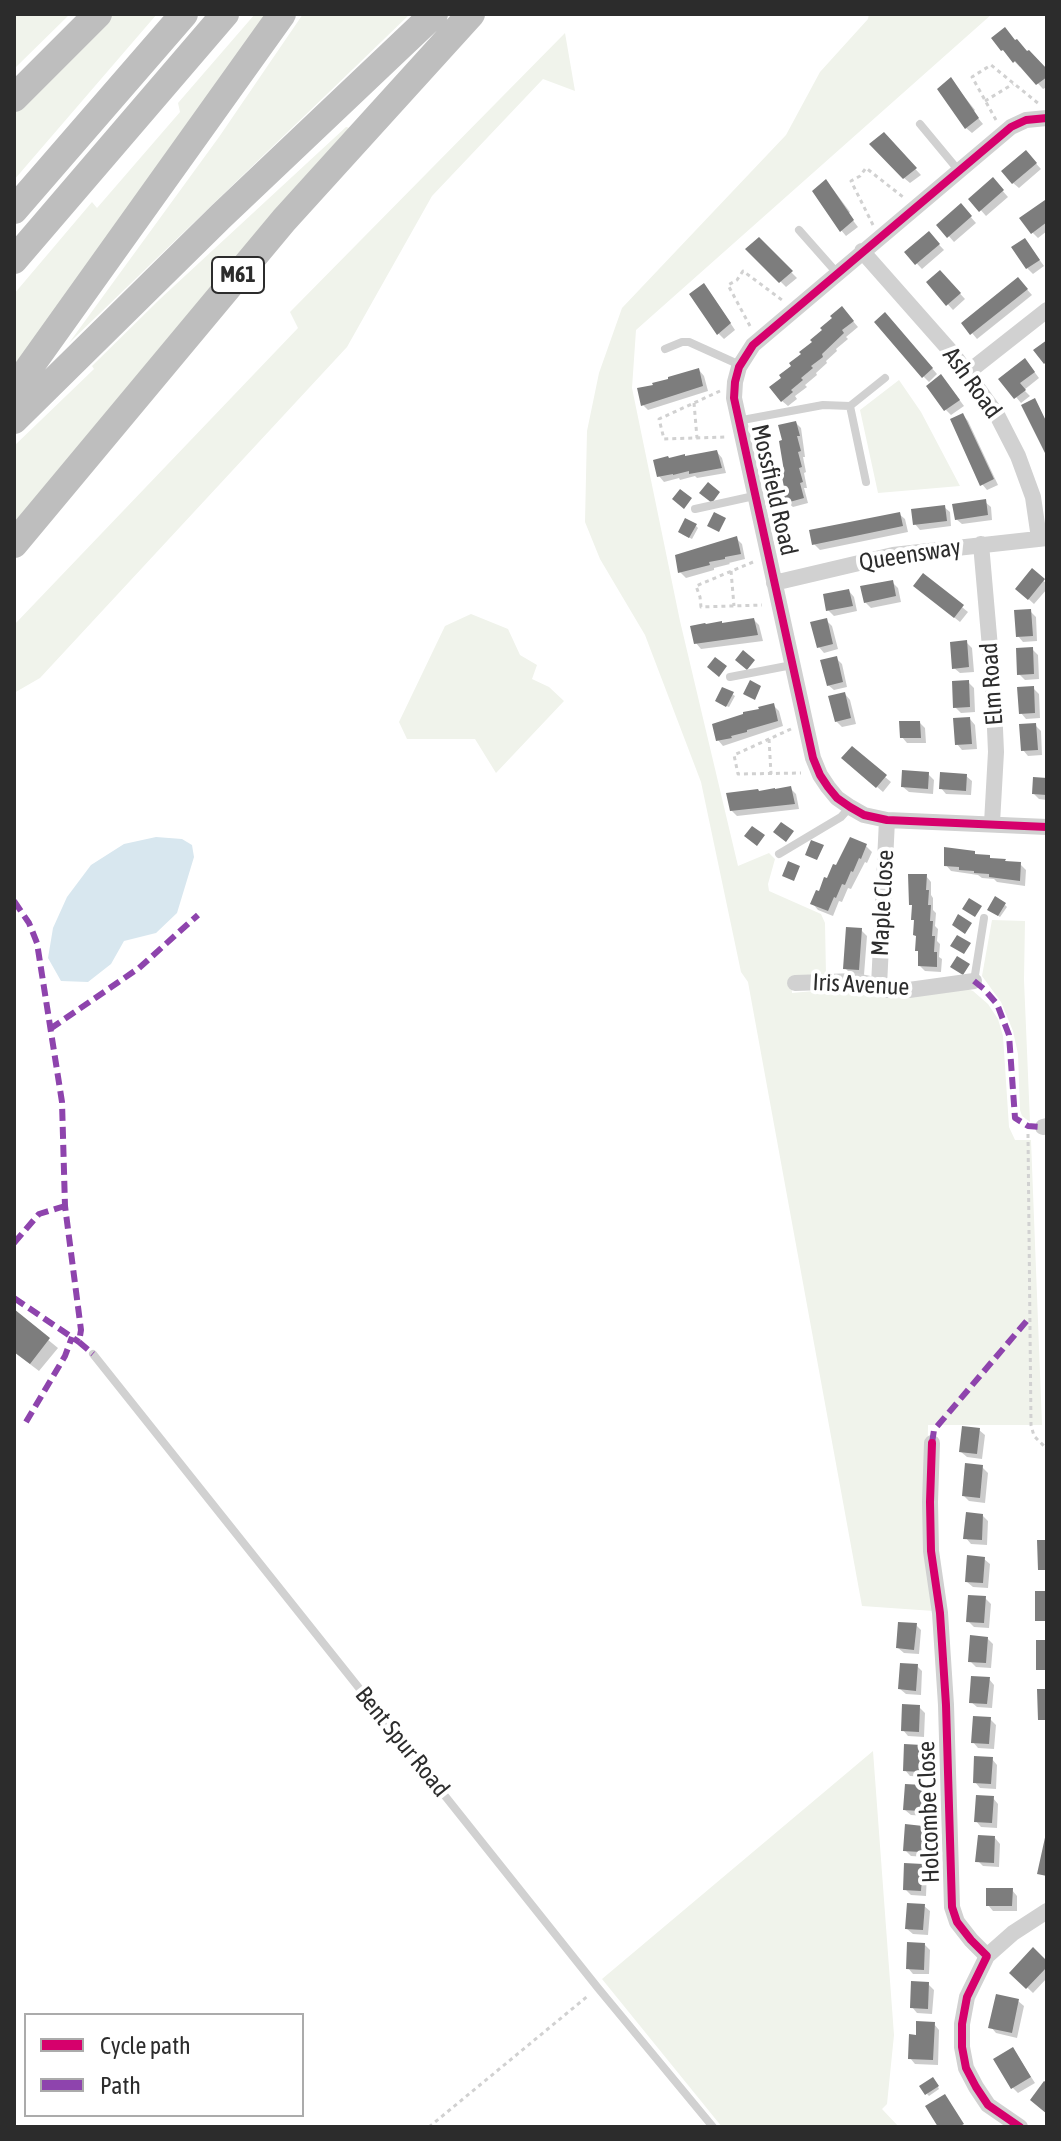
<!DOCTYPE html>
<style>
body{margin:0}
#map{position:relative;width:1061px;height:2141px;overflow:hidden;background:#fff;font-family:"Asap Condensed",sans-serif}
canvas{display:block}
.frame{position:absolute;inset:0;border:16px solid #2c2c2c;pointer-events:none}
.legend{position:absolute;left:24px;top:2013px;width:280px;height:104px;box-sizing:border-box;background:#fff;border:2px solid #ababab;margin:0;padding:10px 14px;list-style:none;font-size:24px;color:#2c2c2c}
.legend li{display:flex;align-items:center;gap:16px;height:40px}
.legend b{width:40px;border:2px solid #ababab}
</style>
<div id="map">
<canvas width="1061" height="2141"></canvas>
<div class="frame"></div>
<ul class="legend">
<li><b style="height:10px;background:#d6006c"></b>Cycle path</li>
<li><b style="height:10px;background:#8e44ad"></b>Path</li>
</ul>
</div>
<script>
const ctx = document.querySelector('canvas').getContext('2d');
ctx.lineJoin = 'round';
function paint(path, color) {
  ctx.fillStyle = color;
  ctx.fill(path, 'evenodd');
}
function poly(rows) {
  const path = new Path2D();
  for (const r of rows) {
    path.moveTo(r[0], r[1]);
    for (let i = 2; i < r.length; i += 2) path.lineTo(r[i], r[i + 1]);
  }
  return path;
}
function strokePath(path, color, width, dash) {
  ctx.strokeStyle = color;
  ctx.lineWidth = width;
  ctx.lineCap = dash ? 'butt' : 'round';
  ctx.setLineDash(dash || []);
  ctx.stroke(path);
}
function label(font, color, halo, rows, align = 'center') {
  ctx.font = font + ' "Asap Condensed",sans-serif';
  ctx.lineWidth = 8;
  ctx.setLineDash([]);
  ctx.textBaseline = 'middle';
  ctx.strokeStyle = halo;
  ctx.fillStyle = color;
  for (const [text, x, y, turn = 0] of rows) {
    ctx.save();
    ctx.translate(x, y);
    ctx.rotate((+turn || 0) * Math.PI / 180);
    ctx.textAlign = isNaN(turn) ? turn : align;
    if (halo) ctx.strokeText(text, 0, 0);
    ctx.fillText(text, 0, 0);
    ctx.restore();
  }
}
paint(poly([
 [14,14,70,14,14,69],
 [111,14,157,14,14,180,14,109],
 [255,14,269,14,14,370,14,294,92,202,97,208,180,112,178,103],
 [303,14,410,14,69,343,219,137],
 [869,14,992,14,636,330,632,388,680,621,738,866,769,853,775,859,768,884,769,891,821,914,825,923,826,975,791,976,792,993,858,987,965,988,973,991,988,1004,998,1019,1003,1036,1009,1127,1015,1140,1031,1140,1042,1425,928,1425,926,1548,934,1611,862,1606,748,982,741,972,701,782,645,635,600,559,585,522,587,431,599,373,622,308,786,135,820,72,868,19],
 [565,33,575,91,543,79,432,196,347,347,40,678,14,693,14,625,298,328,290,312],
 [346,127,350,128,14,527,14,446,94,369,92,366,160,299],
 [899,380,921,412,960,486,878,493,860,410],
 [471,614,508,629,520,655,537,665,532,679,549,687,564,701,496,773,475,739,407,739,399,722,445,626],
 [992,920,1025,921,1024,980,1030,1122,1022,1116,1020,1110,1018,1054,1013,1031,1001,1002,982,976],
 [873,1751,894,2035,887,2104,882,2109,899,2127,722,2127,602,1979]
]), '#f0f3eb');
paint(poly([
 [156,837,182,839,192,845,194,857,177,913,156,933,124,941,111,964,88,982,61,981,48,958,53,928,67,897,91,865,124,844]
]), '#d8e7ef');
paint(poly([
 [1016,42,1047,72,1047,87,1043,89,1021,65,1020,67,1003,50],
 [951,80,975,110,973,112,983,124,972,133,966,128],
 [883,135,921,175,910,183,904,178],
 [1031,158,1041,169,1019,188,1013,183],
 [993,180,1008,197,986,216,971,199],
 [832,188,850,212,848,214,858,227,846,236,841,230],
 [1047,205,1047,231,1038,238,1032,232],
 [961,206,976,223,954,242,939,225],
 [929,234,944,250,922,269,907,253],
 [758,239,797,278,786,287,748,249],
 [1025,240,1044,266,1033,274,1027,268],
 [940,272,965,299,953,310,928,282],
 [1023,285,1032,295,977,339,972,333],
 [709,291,735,330,724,339,718,333],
 [847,314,858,327,846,337,848,339,836,349,837,351,826,361,827,363,816,373,817,375,805,385,807,387,795,396,797,399,788,406,782,401],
 [891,321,937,374,929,382,923,376],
 [1030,366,1039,378,1024,390,1030,396,1021,403,1001,379],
 [699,370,704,376,708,391,648,410,643,405],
 [947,383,964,406,951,415,946,410],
 [963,415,968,421,998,485,987,490,982,484],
 [796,423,801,428,805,457,803,457,806,472,804,473,807,488,804,488,808,503,793,507,787,502,786,473],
 [717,452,722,458,726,473,697,478,695,476,680,480,679,478,664,482,659,476,669,460],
 [985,502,991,507,992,520,962,524,956,519],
 [944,507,950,512,951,526,920,530,915,524],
 [899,514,905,519,908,532,820,550,814,544],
 [696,526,698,528,692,539,682,534],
 [736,538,742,544,745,559,729,563,730,564,714,568,714,570,686,578,680,572],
 [1032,571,1047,584,1047,589,1034,604,1023,594],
 [924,576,968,612,960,622,921,591],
 [892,582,898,588,901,602,871,608,865,602],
 [849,591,854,597,857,611,834,616,828,610],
 [1030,611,1036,617,1037,641,1023,642,1018,636],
 [754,620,759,625,763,641,701,649,696,643],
 [826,620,832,626,838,649,824,653,819,647],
 [966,642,972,648,974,672,960,673,954,668],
 [1032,649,1038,655,1039,679,1025,680,1019,674],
 [836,658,842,664,847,687,834,690,828,685],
 [968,682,974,688,975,712,961,713,955,707],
 [1033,688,1039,694,1040,718,1026,719,1021,713],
 [732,694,735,696,729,707,719,703],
 [845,694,850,700,856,724,842,727,836,721],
 [774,706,779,711,783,726,723,746,718,740],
 [970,719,975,725,977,749,962,750,957,744],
 [920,723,925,728,926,743,907,743,902,737],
 [1035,725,1041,731,1042,755,1028,756,1023,750],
 [849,763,885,777,891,782,883,792],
 [928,774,934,780,933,794,909,792,903,787],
 [966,776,972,781,971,795,946,794,941,788],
 [1047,780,1047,800,1039,799,1034,794],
 [790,788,796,794,799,809,737,816,731,810,760,793],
 [866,846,872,852,867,863,865,862,851,889,848,888,842,902,839,901,833,916,818,910,813,904],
 [977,857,1020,864,1026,870,1025,886,997,882,994,879,982,878,978,875,951,871,946,865],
 [926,876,931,882,931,895,933,898,933,910,936,913,935,926,938,929,937,941,940,944,939,957,942,959,941,972,925,971,920,966],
 [1005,905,1007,907,1000,917,991,911],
 [861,930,867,936,864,975,851,974,845,968],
 [14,1312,58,1348,39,1371,14,1352],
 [979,1430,985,1435,982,1459,967,1457,961,1452],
 [982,1467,988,1473,985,1503,969,1501,964,1496],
 [983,1516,988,1521,987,1545,971,1544,966,1538],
 [984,1559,990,1564,988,1588,973,1587,967,1582],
 [985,1598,991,1604,989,1628,974,1627,968,1621],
 [916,1625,921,1630,919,1654,904,1653,898,1648],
 [987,1638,993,1644,991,1668,976,1667,970,1661],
 [917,1666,922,1671,921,1695,906,1694,900,1689],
 [989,1679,994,1685,992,1708,977,1707,971,1702],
 [919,1707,925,1713,924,1737,908,1736,903,1730],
 [990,1719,996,1725,994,1749,978,1748,973,1742],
 [921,1747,927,1753,926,1777,910,1776,905,1770],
 [992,1759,997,1765,996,1789,980,1788,975,1782],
 [922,1787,927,1792,926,1816,911,1815,905,1810],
 [993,1798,998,1804,997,1828,981,1827,976,1821],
 [922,1827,928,1833,926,1857,911,1856,905,1850],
 [995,1838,1000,1844,999,1867,983,1866,978,1861],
 [922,1866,927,1872,926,1896,911,1895,905,1889],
 [1012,1890,1017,1896,1017,1911,993,1911,988,1905],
 [924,1906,930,1911,928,1935,913,1934,907,1929],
 [925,1945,930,1950,929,1974,913,1974,908,1968],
 [1047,1964,1047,1978,1033,1993,1012,1973],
 [928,1984,934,1990,932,2014,917,2013,912,2007],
 [1018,2001,1024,2006,1017,2038,996,2033,991,2027],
 [934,2024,939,2030,938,2065,915,2064,910,2058,918,2037],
 [1013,2049,1035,2083,1018,2093,1013,2088],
 [935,2081,939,2089,929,2096,927,2094]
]), '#0003');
paint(poly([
 [1005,27,1015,40,1017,39,1027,51,1029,50,1047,69,1047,77,1036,85,1015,61,1013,63,1003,50,1001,51,991,38],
 [951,77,979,118,965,129,937,89],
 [884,132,917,168,903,179,869,144],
 [1026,150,1037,163,1012,184,1001,171],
 [993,177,1004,190,979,212,968,199],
 [826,179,854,220,840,232,812,191],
 [1045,200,1047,203,1047,222,1031,234,1019,218],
 [961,203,972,216,947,238,936,225],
 [929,231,940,244,915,265,904,252],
 [759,237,793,271,779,283,745,249],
 [1025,238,1040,260,1026,269,1011,247],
 [940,270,961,293,946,306,926,282],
 [1018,277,1028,289,970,335,961,323],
 [704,283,731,323,717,335,689,294],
 [842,306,854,321,842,330,844,333,822,354,823,357,811,366,813,368,801,378,803,380,791,390,793,392,781,402,769,387,781,378,779,375,791,366,789,363,801,354,799,352,812,342,810,340,822,330,820,328,832,318,830,316],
 [885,312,933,368,922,378,874,322],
 [1047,340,1047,361,1044,364,1033,350],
 [1025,358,1035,372,1020,383,1026,390,1014,399,998,379],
 [699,368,703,386,641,406,637,388,653,385,652,383,668,379,668,377],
 [941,374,960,400,944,411,926,386],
 [1035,398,1047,423,1047,457,1021,405],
 [963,413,994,479,980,486,950,419],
 [796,421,800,436,797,436,801,451,798,452,802,467,799,468,803,482,800,483,804,498,786,503,782,488,784,487,781,472,784,471,779,441,782,440,778,425],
 [717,450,722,468,689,474,689,471,673,475,673,474,657,477,653,460,668,456,669,458,685,454,685,456],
 [708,482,720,492,712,503,699,493],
 [680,489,692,498,684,509,672,499],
 [986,499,988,515,955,520,952,504],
 [945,505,947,521,913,525,911,509],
 [714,512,726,518,719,532,707,526],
 [900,512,903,526,812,545,809,530],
 [685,518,697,524,689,538,678,532],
 [737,536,741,554,725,557,725,559,709,562,710,565,678,573,675,555],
 [1032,568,1045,579,1028,600,1015,589],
 [923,573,964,605,954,618,913,586],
 [893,580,896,596,864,603,860,586],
 [849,589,853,606,826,611,823,594],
 [1031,609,1033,636,1016,637,1014,610],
 [754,618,758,635,694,644,690,626,705,623,706,624,722,621,722,623],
 [827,618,833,644,817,648,810,622],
 [967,640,969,667,952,669,950,642],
 [1033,647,1034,674,1017,675,1016,648],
 [743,650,755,660,747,670,735,660],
 [837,656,843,682,827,686,820,660],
 [715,657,727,666,719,677,707,667],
 [750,680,761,686,755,700,743,694],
 [969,680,970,707,953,708,952,681],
 [1034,686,1035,713,1019,714,1017,687],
 [722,687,734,692,726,707,715,701],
 [845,692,851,718,835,722,828,696],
 [774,703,778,721,747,730,747,732,731,736,732,738,716,741,712,724,743,714,743,712,759,709,758,707],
 [970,717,972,744,955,745,953,718],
 [899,721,920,721,921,738,900,738],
 [1036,723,1038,750,1021,751,1019,724],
 [852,746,887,775,876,788,841,758],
 [902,770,929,772,928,789,901,787],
 [940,772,967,774,966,791,939,789],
 [1033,777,1047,778,1047,795,1032,794],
 [791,786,795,804,730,811,726,793,758,789,759,791,775,788,775,789],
 [781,822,794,831,786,842,773,832],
 [752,826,765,835,757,846,744,836],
 [850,837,867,844,861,859,859,858,853,872,851,871,845,885,842,884,836,898,834,897,828,911,810,904,816,890,819,891,824,877,827,878,833,864,836,865],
 [811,840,824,845,817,860,805,855],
 [944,847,975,851,975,854,990,855,990,858,1006,859,1005,861,1021,862,1020,881,989,877,989,874,974,873,974,871,959,870,959,867,944,866],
 [788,861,800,866,794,881,782,876],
 [908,874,927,874,926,890,929,890,928,905,931,905,930,921,933,921,932,936,935,936,934,952,937,952,937,967,918,966,918,951,915,951,916,936,913,935,914,920,911,920,912,905,909,905],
 [995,896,1006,903,998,916,987,910],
 [969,898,982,906,975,917,962,909],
 [958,914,972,923,965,934,952,925],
 [846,927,862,928,859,970,843,969],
 [957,935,971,943,964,954,950,946],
 [957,956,970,964,963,975,950,967],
 [14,1309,50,1338,30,1364,14,1352],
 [962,1426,980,1428,977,1454,959,1452],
 [965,1463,983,1465,980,1498,962,1496],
 [966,1512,983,1514,982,1540,963,1539],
 [1037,1540,1047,1540,1047,1570,1038,1570],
 [967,1555,985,1557,983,1583,965,1582],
 [1035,1591,1047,1591,1047,1621,1035,1621],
 [968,1595,986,1596,984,1623,966,1622],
 [898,1622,917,1623,914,1650,896,1648],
 [970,1635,988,1637,986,1663,968,1662],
 [1036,1640,1047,1640,1047,1670,1036,1670],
 [900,1663,918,1664,916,1691,898,1689],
 [971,1676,990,1677,987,1704,969,1703],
 [1037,1689,1047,1689,1047,1720,1038,1720],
 [902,1704,920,1705,919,1732,901,1731],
 [973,1716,991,1717,989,1744,971,1743],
 [904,1744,922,1745,921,1772,903,1771],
 [974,1756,993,1757,991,1784,973,1783],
 [905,1784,923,1785,921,1811,903,1810],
 [976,1795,994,1796,992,1823,974,1822],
 [905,1824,923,1826,921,1852,903,1851],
 [1046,1833,1047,1833,1047,1876,1037,1874],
 [978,1835,995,1836,994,1863,975,1862],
 [904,1863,923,1864,921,1891,903,1890],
 [986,1888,1013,1888,1012,1906,986,1906],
 [907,1903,925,1904,923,1930,905,1929],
 [907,1942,925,1943,924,1970,906,1969],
 [1033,1947,1047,1961,1047,1967,1026,1989,1009,1973],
 [911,1981,929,1982,928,2009,910,2008],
 [996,1994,1019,1999,1012,2033,988,2028],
 [916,2021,935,2022,933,2060,908,2059,909,2034,916,2035],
 [1013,2047,1031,2077,1011,2089,993,2059],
 [933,2077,939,2086,925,2095,919,2086],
 [1044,2081,1047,2083,1047,2114,1030,2100],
 [945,2094,964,2124,958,2127,938,2127,925,2106]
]), '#7d7d7d');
strokePath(poly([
 [985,101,1013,84],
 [996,120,972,77,991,65,1039,104],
 [873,225,851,181,860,176,866,168,903,197],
 [750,326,728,285,737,280,743,271,782,300],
 [720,391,659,419,664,439,725,437],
 [694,403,697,438],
 [753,562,696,586,700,597,701,607,762,605],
 [731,571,734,606],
 [791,729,734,755,738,774,801,773],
 [769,739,771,774],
 [1028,1134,1031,1425,1034,1436,1047,1449],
 [429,2127,589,1995]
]), '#d1d1d1', 3, [4, 4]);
strokePath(poly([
 [920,124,959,171],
 [799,230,837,273],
 [665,349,682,342,689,342,740,365],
 [737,421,823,405,850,406],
 [866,482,850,406,885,378],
 [695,509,754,496],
 [730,677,792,665],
 [779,854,841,817,850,807],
 [974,981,984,918],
 [93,1354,598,1988,713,2127]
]), '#d1d1d1', 8);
strokePath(poly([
 [1047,118,1026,120,1011,127,753,345,739,367,735,382,734,398,813,758,820,775,828,787,837,798,850,807,864,815,887,820,1047,827],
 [862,251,953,354,997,415,1018,456,1033,497,1039,538],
 [967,373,1047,310],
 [981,544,993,682,996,752,992,823],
 [774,583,893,555,1047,538],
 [795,983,856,981,879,986,886,990,909,990,974,981],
 [879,986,887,820],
 [1043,1127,1047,1126],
 [932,1443,930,1502,931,1551,940,1613,946,1705,952,1907,957,1922,971,1940,987,1956,967,1997,962,2024,962,2047,966,2068,976,2087,988,2105,1020,2127],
 [987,1956,1013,1933,1047,1911]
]), '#d1d1d1', 16);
strokePath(poly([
 [14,98,98,14],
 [14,210,184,14],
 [14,260,225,14],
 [14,389,282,14],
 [14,420,220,217,434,14],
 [14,544,284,220,471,14]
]), '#bebebe', 28);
strokePath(poly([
 [14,901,29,923,37,943,62,1102,65,1206,81,1330,79,1342,93,1354],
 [974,981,984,989,997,1004,1009,1035,1015,1118,1028,1126,1043,1127],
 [50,1029,139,968,198,915],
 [14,1243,39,1214,65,1206],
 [14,1298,79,1342],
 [26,1422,65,1356,72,1337],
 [932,1443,934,1430,1030,1317]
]), '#8e44ad', 6, [12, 6]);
strokePath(poly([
 [1047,118,1026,120,1011,127,753,345,739,367,735,382,734,398,813,758,820,775,828,787,837,798,850,807,864,815,887,820,1047,827],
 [932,1443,930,1502,931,1551,940,1613,946,1705,952,1907,957,1922,971,1940,987,1956,967,1997,962,2024,962,2047,966,2068,976,2087,988,2105,1020,2127]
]), '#d6006c', 8);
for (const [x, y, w] of [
 [238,275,52]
]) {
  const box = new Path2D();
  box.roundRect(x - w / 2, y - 18, w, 36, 6);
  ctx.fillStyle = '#fff';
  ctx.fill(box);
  strokePath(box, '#2c2c2c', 2);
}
label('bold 22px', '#2c2c2c', null, [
 ["M61",238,275]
]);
label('24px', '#2c2c2c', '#fff', [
 ["Ash Road",972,383,54],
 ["Mossfield Road",774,490,77],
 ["Queensway",910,555,-9],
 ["Elm Road",992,684,-94],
 ["Maple Close",883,903,-87],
 ["Iris Avenue",861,985,3],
 ["Bent Spur Road",402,1742,51],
 ["Holcombe Close",929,1812,-92]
]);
</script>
